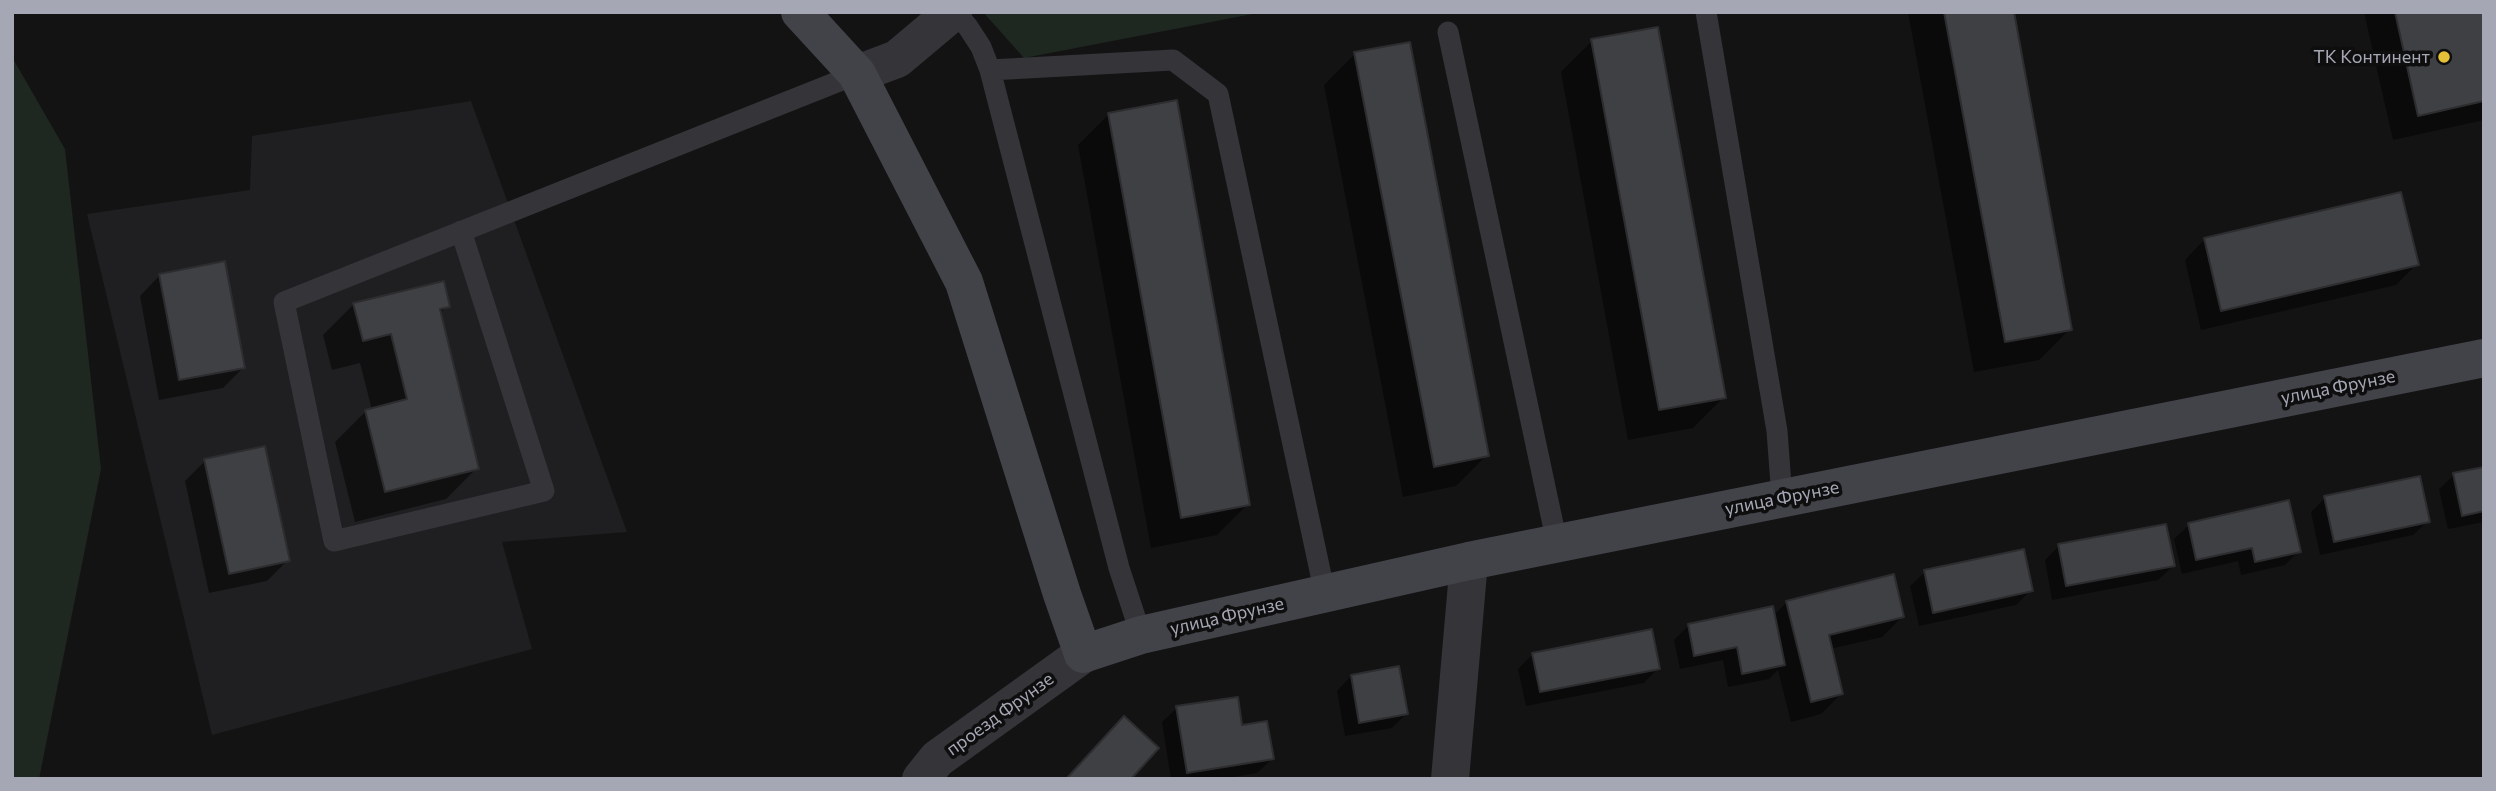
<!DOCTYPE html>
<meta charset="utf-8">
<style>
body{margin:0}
#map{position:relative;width:2496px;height:791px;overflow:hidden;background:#131314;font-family:Commissioner,sans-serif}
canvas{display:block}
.frame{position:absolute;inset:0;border:14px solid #a5a8b4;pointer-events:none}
</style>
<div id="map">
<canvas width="2496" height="791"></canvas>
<div class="frame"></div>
</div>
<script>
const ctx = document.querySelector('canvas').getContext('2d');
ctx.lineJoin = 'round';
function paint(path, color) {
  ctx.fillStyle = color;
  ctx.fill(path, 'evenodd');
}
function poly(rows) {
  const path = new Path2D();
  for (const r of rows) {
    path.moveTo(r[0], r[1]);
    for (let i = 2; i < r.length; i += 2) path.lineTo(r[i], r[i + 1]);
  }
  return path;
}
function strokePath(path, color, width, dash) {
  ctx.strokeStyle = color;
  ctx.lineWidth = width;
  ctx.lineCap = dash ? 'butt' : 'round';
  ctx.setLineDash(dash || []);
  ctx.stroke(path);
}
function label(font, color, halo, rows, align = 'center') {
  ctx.font = font + ' Commissioner,sans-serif';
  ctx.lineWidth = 7;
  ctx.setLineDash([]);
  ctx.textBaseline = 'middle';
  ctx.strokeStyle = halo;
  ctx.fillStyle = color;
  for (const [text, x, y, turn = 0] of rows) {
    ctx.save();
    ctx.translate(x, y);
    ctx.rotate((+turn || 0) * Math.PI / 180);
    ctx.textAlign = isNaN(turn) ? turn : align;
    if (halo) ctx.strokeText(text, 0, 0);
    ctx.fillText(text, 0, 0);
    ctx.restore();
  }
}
paint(poly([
 [471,101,627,532,502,542,532,649,212,735,87,214,250,190,252,136]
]), '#1f1f21');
paint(poly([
 [983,12,1263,12,1024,58],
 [12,57,65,149,101,469,39,779,12,779]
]), '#1f2721');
paint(poly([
 [1908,12,2012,12,2070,329,2039,360,1974,372],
 [2364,12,2484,12,2484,120,2393,140],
 [1592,41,1724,397,1693,428,1628,440,1561,72],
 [1355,54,1487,455,1456,486,1403,497,1324,85],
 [1109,114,1248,504,1217,535,1151,548,1078,145],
 [2205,239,2417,264,2396,285,2201,330,2185,260],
 [160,275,244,367,223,388,159,400,140,296],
 [354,304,448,306,439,314,477,468,446,499,355,522,335,442,366,411,372,410,360,363,332,370,323,335],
 [205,461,288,560,267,581,209,593,185,481],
 [2484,468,2484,522,2448,529,2439,489,2454,475],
 [2325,498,2428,521,2413,535,2320,555,2311,512],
 [2189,525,2299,551,2285,565,2241,575,2238,561,2182,574,2174,539],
 [2059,546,2173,566,2158,580,2052,600,2045,560],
 [1925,572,2031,590,2016,605,1919,626,1910,586],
 [1787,602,1902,617,1882,637,1830,649,1841,694,1821,714,1791,722,1778,670,1769,679,1728,687,1723,660,1680,669,1674,640,1689,625,1773,616],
 [1532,655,1658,668,1644,683,1526,706,1518,669],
 [1351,676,1406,714,1392,728,1345,736,1337,691],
 [1177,708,1240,727,1272,759,1257,773,1222,779,1171,779,1162,722]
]), '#0007');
const building = poly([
 [1944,12,2014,12,2072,330,2005,342,1944,12],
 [2395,12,2484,12,2484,101,2418,116,2395,12],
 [1658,27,1726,398,1659,410,1591,39,1658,27],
 [1410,42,1489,456,1434,467,1354,52,1410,42],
 [1177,100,1250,505,1181,518,1108,113,1177,100],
 [2401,192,2419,265,2221,311,2204,238,2401,192],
 [225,261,245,368,179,380,159,274,225,261],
 [444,281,450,307,440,309,479,469,385,492,365,410,407,399,391,334,363,341,353,303,444,281],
 [265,446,290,561,229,574,204,459,265,446],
 [2484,467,2484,511,2462,516,2453,473,2484,467],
 [2420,476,2430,522,2334,542,2324,496,2420,476],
 [2289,500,2301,552,2255,562,2252,548,2196,560,2188,523,2289,500],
 [2166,524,2175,566,2066,586,2058,544,2166,524],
 [2024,549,2033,591,1933,613,1924,570,2024,549],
 [1894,574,1904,617,1829,635,1843,694,1811,702,1786,601,1894,574],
 [1773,606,1785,665,1742,674,1737,647,1694,656,1688,624,1773,606],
 [1652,629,1660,669,1540,692,1532,653,1652,629],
 [1399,666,1408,714,1359,723,1351,675,1399,666],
 [1238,697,1242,725,1267,721,1274,759,1187,773,1176,706,1238,697],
 [1124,716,1159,748,1131,779,1066,779,1124,716]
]);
paint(building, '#3f4044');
strokePath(building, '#2d2d30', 2);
strokePath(poly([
 [955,12,968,27,981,47,990,70,1119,568,1141,635],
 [1706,12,1777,431,1782,498],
 [1448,32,1557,543],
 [990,70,1173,60,1218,94,1325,594],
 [461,231,544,491,334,541,284,302,857,74]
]), '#343439', 21);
strokePath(poly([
 [857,74,897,59,953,12],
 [921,779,937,759,1083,654],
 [1450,779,1469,561]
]), '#343439', 38);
strokePath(poly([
 [800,12,857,74,964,282,1062,594,1083,654,1141,635,1469,561,2484,358]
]), '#424349', 38);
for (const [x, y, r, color] of [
 [2444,57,7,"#e5c13a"]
]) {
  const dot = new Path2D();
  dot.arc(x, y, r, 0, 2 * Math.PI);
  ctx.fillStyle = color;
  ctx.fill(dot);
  strokePath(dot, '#0e0e0f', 2.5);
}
label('18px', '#a5a8b4', '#0e0e0f', [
 ["ТК Континент",2430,57]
], 'right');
label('18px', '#a5a8b4', '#0e0e0f', [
 ["улица Фрунзе",2338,387,-11],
 ["улица Фрунзе",1782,498,-11],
 ["улица Фрунзе",1227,616,-13],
 ["проезд Фрунзе",1000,714,-36]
]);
</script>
